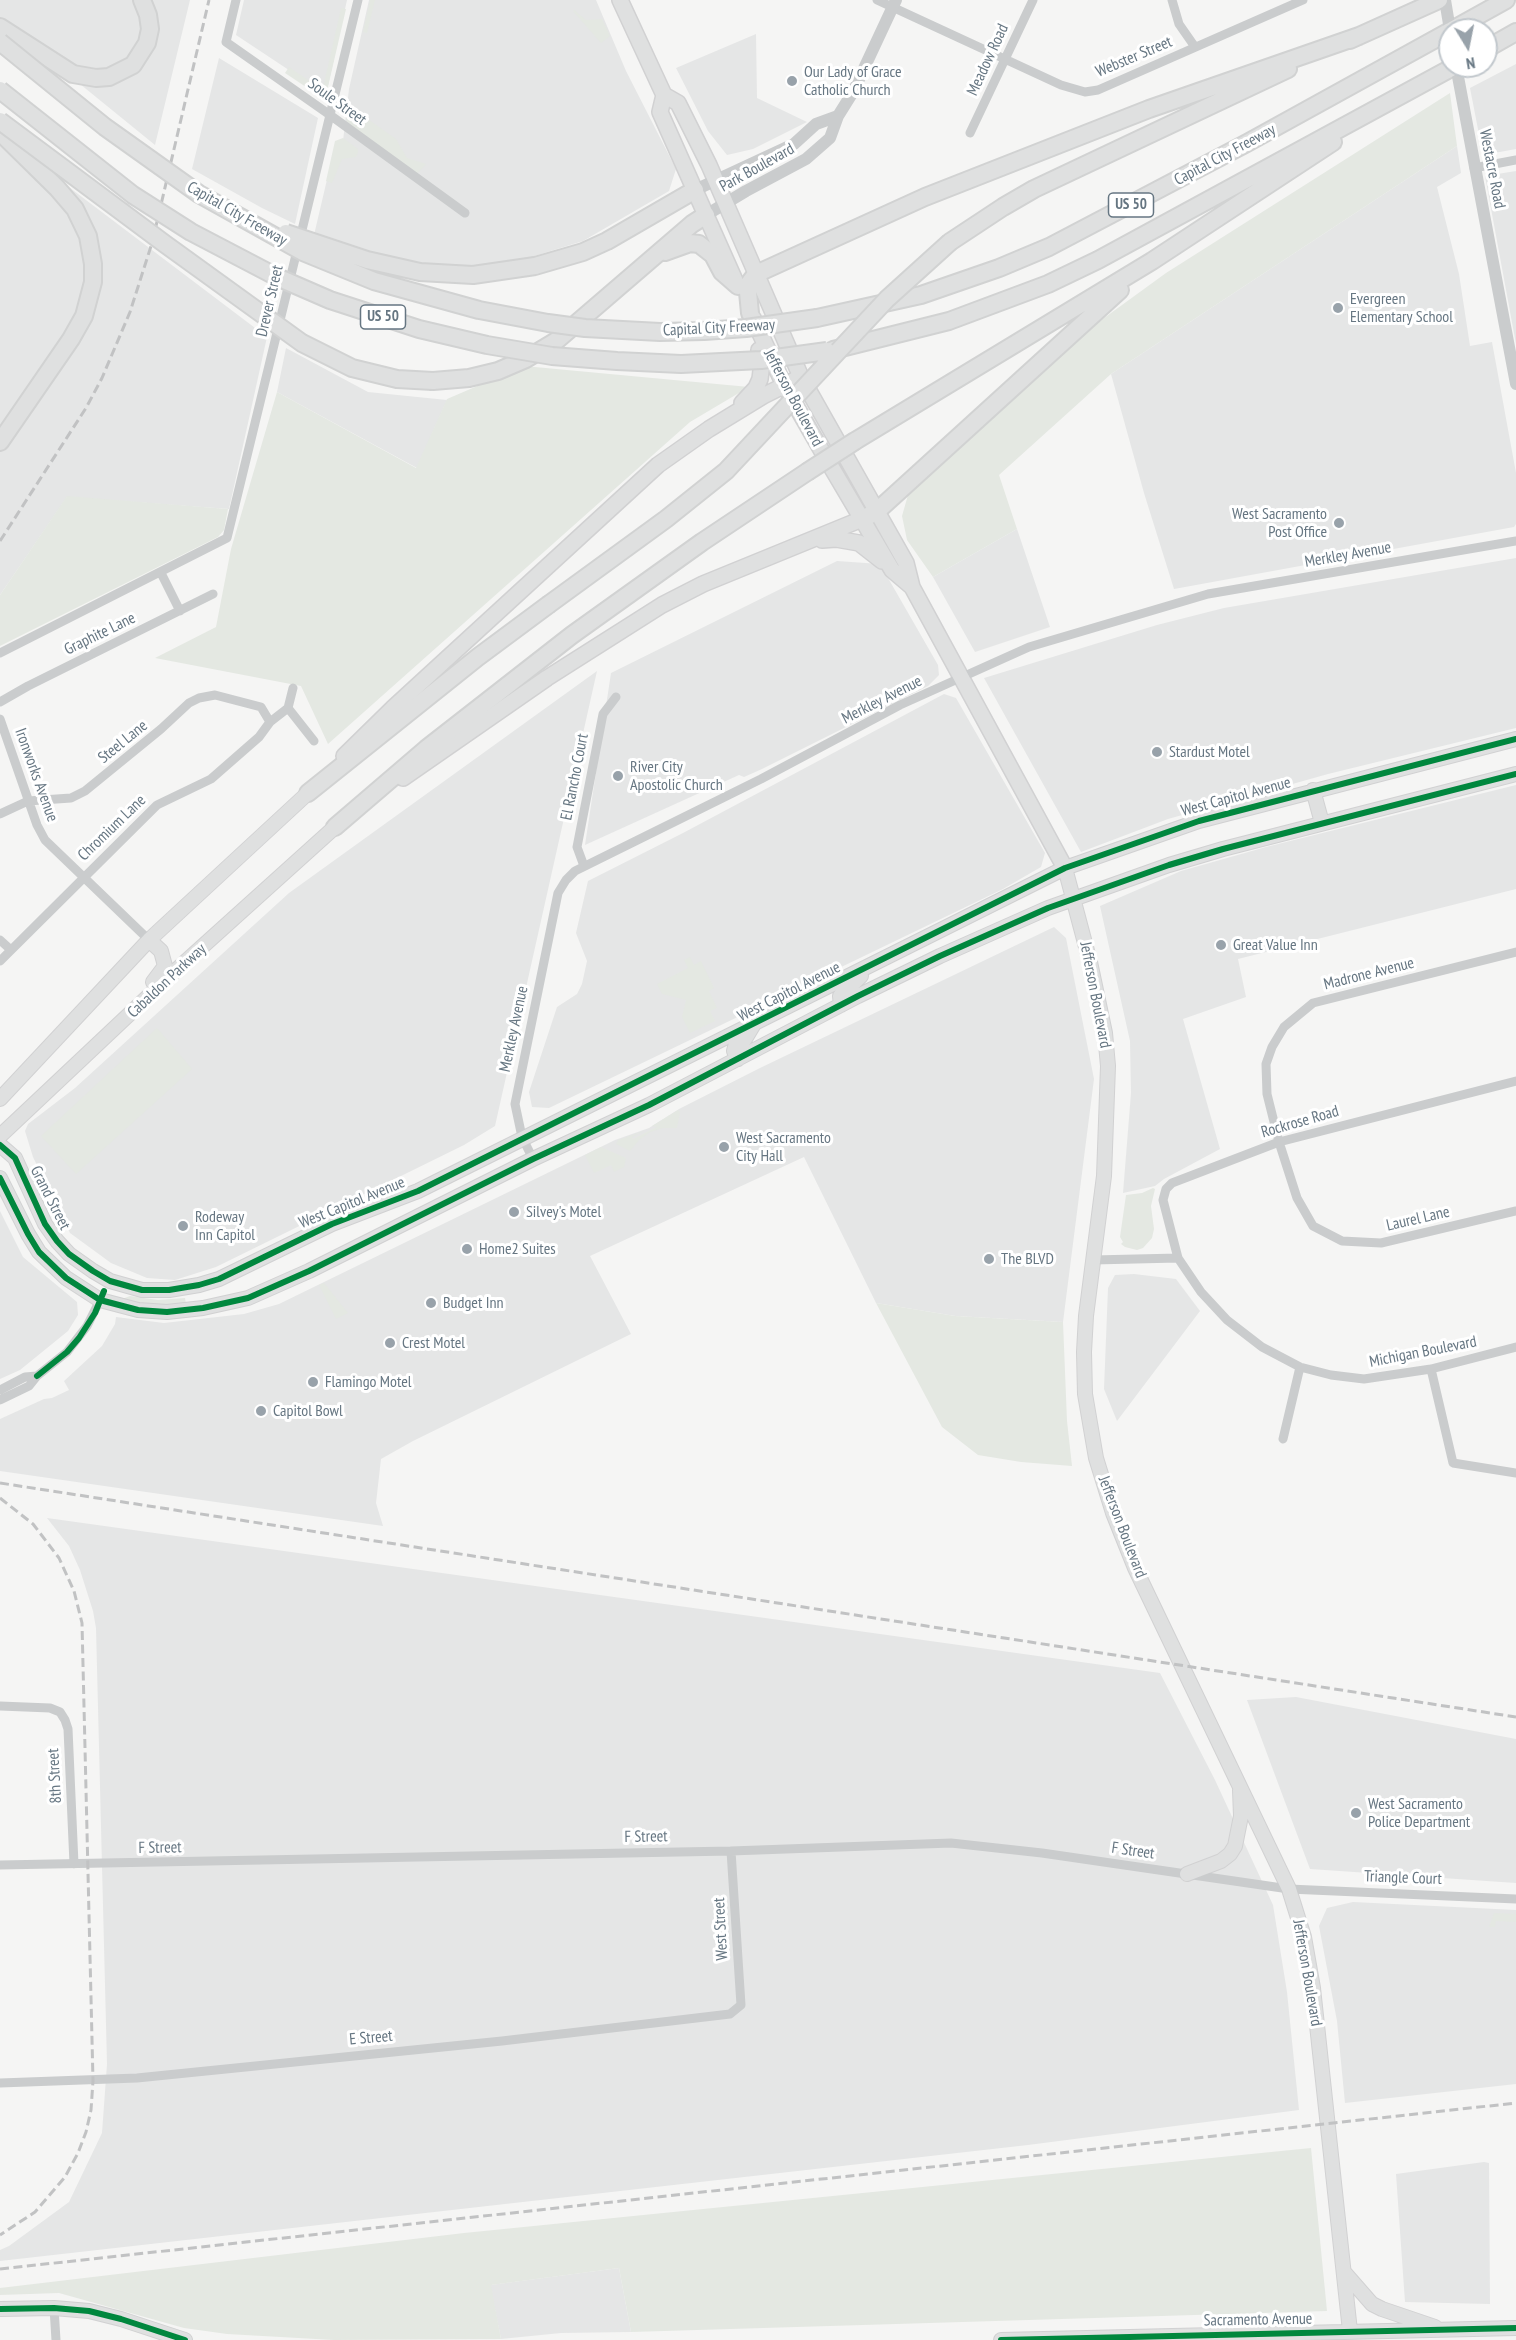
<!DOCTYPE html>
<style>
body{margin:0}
#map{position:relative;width:1516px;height:2340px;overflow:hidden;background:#f5f5f4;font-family:"PT Sans Narrow",sans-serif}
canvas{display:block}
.north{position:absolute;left:1438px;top:18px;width:60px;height:60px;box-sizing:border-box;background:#fff;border:2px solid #c2c8cd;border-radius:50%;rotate:170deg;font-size:16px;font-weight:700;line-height:24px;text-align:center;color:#667682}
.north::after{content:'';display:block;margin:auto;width:21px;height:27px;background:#98a2aa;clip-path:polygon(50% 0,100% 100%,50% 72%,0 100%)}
</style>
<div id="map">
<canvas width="1516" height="2340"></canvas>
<div class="north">N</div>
</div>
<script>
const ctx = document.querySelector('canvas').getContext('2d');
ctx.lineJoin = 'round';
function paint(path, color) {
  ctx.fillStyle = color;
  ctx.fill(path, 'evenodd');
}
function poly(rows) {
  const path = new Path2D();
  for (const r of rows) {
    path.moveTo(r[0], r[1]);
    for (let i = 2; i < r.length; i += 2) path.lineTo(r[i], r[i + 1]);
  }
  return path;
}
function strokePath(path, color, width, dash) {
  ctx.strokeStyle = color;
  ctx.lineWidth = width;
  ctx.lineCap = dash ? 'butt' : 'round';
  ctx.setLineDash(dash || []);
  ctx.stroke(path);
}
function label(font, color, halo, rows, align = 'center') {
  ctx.font = font + ' "PT Sans Narrow",sans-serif';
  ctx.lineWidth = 6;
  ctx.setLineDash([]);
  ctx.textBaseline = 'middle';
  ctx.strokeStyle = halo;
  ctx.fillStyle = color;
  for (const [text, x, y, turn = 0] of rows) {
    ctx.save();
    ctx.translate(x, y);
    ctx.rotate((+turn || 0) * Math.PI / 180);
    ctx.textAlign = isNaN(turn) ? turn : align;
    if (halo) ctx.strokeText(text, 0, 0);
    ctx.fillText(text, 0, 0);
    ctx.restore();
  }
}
paint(poly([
 [0,0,190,0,155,145,0,19],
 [244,0,347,0,327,90,319,90,236,35],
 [369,0,596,0,626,71,676,169,669,191,583,241,515,262,440,268,392,258,314,235,333,154,343,141,349,89],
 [756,34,757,98,807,122,753,149,727,155,708,131,676,68],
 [219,58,318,118,295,224,262,208,192,169],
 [1516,64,1516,149,1483,155,1470,88],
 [0,135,267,337,229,509,67,497,0,595],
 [1457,146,1461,173,1437,187,1459,274,1470,346,1492,342,1516,473,1516,524,1514,527,1174,589,1144,493,1111,374],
 [1516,171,1516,344,1485,176],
 [286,348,368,392,447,400,417,468,277,392],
 [1017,529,1050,627,975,652,933,577],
 [1516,558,1516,728,1328,774,1168,819,1081,852,984,678,1157,625,1224,608],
 [837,561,880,564,938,665,939,675,928,686,762,769,744,777,739,775,585,845,611,673],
 [597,671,495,1126,464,1145,216,1267,175,1280,147,1278,111,1263,70,1233,33,1157,25,1131,28,1124,75,1088,289,893],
 [944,694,956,698,1045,853,1041,867,1003,889,549,1108,532,1107,529,1092,557,1007,577,994,582,984,587,961,576,933,588,881,683,833],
 [1516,785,1516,889,1238,959,1246,997,1183,1019,1220,1149,1164,1179,1155,1186,1123,1193,1131,1093,1130,1041,1100,906,1181,871,1266,847],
 [1054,927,1066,938,1094,1079,1063,1322,955,1316,876,1303,804,1157,590,1256,631,1334,413,1441,381,1459,376,1503,383,1526,0,1471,0,1419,44,1399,52,1398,69,1390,64,1381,102,1346,115,1324,116,1317,164,1323,244,1314,279,1304,615,1140,649,1128,679,1109,760,1068],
 [0,1211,23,1257,77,1302,78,1315,68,1331,20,1370,0,1379],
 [1134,1274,1176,1279,1200,1311,1117,1421,1104,1389,1108,1288,1115,1275],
 [47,1518,1160,1673,1215,1780,1273,1905,1287,1992,1299,2110,1028,2145,0,2261,0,2250,9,2246,69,2202,102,2133,107,2064,96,1628,93,1611,80,1570,69,1546],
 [1296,1697,1516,1739,1516,1883,1310,1869,1247,1700],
 [1353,1902,1516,1910,1516,2084,1345,2103,1337,2021,1319,1926,1327,1908],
 [1484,2162,1489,2163,1490,2304,1405,2302,1396,2174],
 [619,2268,631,2332,561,2333,501,2339,490,2285]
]), '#e5e6e6');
paint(poly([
 [370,0,375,0,367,33,363,32],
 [341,8,346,9,327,91,323,88],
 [574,10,586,20,602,19,610,36,601,43,573,11],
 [289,67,320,88,318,95,285,73],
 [1450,93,1457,146,1111,374,999,475,1017,529,933,577,907,540,902,516,908,495,1089,329,1166,273],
 [348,105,396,139,407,158,426,164,417,174,404,166,347,122,344,107,347,108],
 [343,138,358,149,358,152,356,157,342,159,332,183,326,181,335,141],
 [524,366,749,387,690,422,328,744,301,686,155,658,216,627,231,549,277,392,416,468,447,399],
 [67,496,228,509,224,530,218,537,0,646,0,595],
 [690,957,694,965,701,961,714,988,709,991,717,1008,710,1011,715,1021,690,1033,682,1017,686,1000,662,994,657,984,688,968,684,960],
 [157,1028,192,1069,76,1174,41,1136],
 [678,1110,680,1112,677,1128,663,1128,650,1132,639,1140,630,1151,616,1144,618,1140,644,1131,632,1137,633,1139,657,1127,652,1126],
 [601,1147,626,1158,624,1167,614,1172,611,1165,594,1173,585,1155],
 [1153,1188,1155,1189,1151,1206,1154,1229,1152,1238,1143,1248,1137,1250,1125,1247,1121,1244,1123,1242,1120,1237,1126,1195,1142,1193],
 [324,1283,348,1313,336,1319,319,1285],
 [130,1296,158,1300,185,1298,186,1304,153,1306,122,1299],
 [876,1303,955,1316,1063,1322,1067,1421,1072,1466,1021,1462,978,1455,942,1427],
 [1494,1913,1516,1914,1516,1922,1496,1921,1495,1927,1489,1927],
 [1311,2148,1327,2311,631,2332,619,2268,491,2285,501,2339,334,2340,227,2334,184,2328,59,2293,0,2295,0,2288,464,2233]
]), '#e4e8e2');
const secondary = poly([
 [1313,790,1322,823],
 [1065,868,1090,962,1105,1033,1108,1066,1104,1176,1086,1316,1084,1352,1085,1394,1096,1458,1113,1513,1135,1568,1289,1889,1304,1937,1313,1988,1350,2331],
 [149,940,161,951,165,966,153,982],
 [841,1005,840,996,861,976],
 [738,1059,734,1051,735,1047,745,1039,754,1024],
 [0,1099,149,940,308,793],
 [0,1136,173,973,335,827],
 [0,1145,15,1158,45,1224,57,1241,69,1254,93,1271,110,1281,142,1290,169,1290,199,1285,219,1279,332,1224,418,1191,1065,868,1199,821,1516,739],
 [0,1178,28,1234,39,1252,66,1278,100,1300,138,1310,167,1312,203,1308,248,1298,309,1271,533,1159,649,1105,858,996,940,956,1048,908,1169,865,1223,849,1516,774],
 [1187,1874,1221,1861,1230,1854,1235,1846,1241,1816,1240,1790],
 [1344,2272,1372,2304,1382,2309,1435,2327],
 [0,2309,54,2308,89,2311,121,2319,185,2340],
 [1001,2340,1516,2328]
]);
const primary = poly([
 [620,0,664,95,678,103,709,165,801,377,906,563,912,587,1065,868],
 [664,95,660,112,737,285],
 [753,318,784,385,823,453,892,570,912,587],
 [742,403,756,388,760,379,762,362,759,350],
 [822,540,836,539,859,543,882,561],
 [344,756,393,708,658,465,709,429,763,396,801,377],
 [403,778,547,678,662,605,703,584,862,519]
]);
const motorway = poly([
 [0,27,73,74,96,78,109,77,133,65,147,43,150,29,148,15,142,0],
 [1452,30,1506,0],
 [1350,40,1439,0],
 [1486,49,1516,32],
 [0,132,57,188,75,209,88,236,93,264,93,282,84,316,71,339,0,442],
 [950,242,1003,207,1034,189,1288,69],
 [665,252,690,243,699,244,713,255,722,272,738,286],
 [535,266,583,252,607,241,695,190],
 [750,313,748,292,750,282,756,274,925,197,1149,109,1359,36],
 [817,318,921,295,999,268,1049,247,1247,143,1450,31],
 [833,350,949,321,1048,284,1098,260,1455,66],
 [433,381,469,378,498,371,526,359,556,341,692,224,706,215],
 [855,441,1152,261,1333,142],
 [862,519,876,512,1120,290],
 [308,793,478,657,548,605],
 [335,827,426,749,572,635,702,542,807,472]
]);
strokePath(secondary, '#d1d1d2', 16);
strokePath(primary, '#d1d1d2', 18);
strokePath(motorway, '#d1d2d2', 20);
strokePath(poly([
 [236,0,226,42,330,115,465,213],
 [877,0,1061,85,1085,92,1098,90,1303,0],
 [1172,0,1179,24,1195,47],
 [970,133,1033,0],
 [1474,168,1516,160],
 [161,573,180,611],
 [0,653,227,538,358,0],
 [0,702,28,686,213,594],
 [288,708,314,741],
 [0,719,37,825,45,840,149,940],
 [270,722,288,708,293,688],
 [0,814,28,801,71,798,85,791,161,729,189,703,199,698,215,695,261,707,270,722,259,737,211,779,157,805,0,961],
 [584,866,577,847,603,714,616,697],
 [0,940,11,950],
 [1516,952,1313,1003,1284,1027,1272,1047,1266,1064,1267,1094,1279,1142,1297,1198,1313,1226,1342,1241,1381,1243,1516,1211],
 [533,1159,522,1137,515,1104,558,893,566,880,575,871,761,779,900,705,1029,647,1208,594,1516,541],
 [1178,1258,1163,1200,1166,1189,1172,1183,1279,1142,1516,1081],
 [1093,1260,1178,1258,1201,1292,1227,1320,1262,1347,1300,1367,1331,1375,1364,1379,1431,1369,1516,1347],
 [1431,1369,1453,1463,1516,1473],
 [0,1390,25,1377,37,1376],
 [0,1400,29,1386,37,1376,67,1352,87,1326,100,1300],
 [1283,1439,1300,1367],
 [0,1706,50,1708,60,1712,65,1720,68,1729,74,1864],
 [0,1865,731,1851,951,1843,1042,1853,1289,1889,1516,1899],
 [0,2083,137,2078,502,2041,730,2014,741,2005,731,1851],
 [54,2308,56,2340]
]), '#cacccd', 9);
strokePath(poly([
 [1445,0,1450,30],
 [1456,66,1516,384],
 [695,190,794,144,816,124,838,116],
 [706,215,746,191,806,159,830,138,838,116,853,92,896,0]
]), '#cacccd', 12);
strokePath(secondary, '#dfe0e0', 14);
strokePath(primary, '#dfe0e0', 15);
strokePath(motorway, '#dfe0e0', 16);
strokePath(poly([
 [0,541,86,408,102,378,130,312,152,243,209,0],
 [0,1483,1516,1717],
 [0,1498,33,1524,59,1558,74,1591,82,1623,93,2081,91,2110,86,2132,78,2153,65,2177,35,2212,0,2235],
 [0,2269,1516,2103]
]), '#c1c2c3', 3, [9, 4.5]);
const motorwayBridge = poly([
 [0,42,105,127,199,194,303,252,374,281,479,310,548,323,585,328,660,332,704,331,746,328,817,318],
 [0,90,133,195,191,232,277,277,330,300,419,329,487,345,552,356,617,361,681,364,761,360,827,351],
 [0,121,165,244,302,343,352,368,397,379,433,381],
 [286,233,367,260,420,272,473,275,535,266],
 [807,472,855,441],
 [548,605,666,519,726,471,887,299,950,242]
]);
strokePath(motorwayBridge, '#d1d2d2', 20, []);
strokePath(motorwayBridge, '#dfe0e0', 16);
strokePath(poly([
 [0,1145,15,1158,45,1224,57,1241,69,1254,93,1271,110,1281,142,1290,169,1290,199,1285,219,1279,332,1224,418,1191,1065,868,1199,821,1516,739],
 [0,1178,28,1234,39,1252,66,1278,100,1300,138,1310,167,1312,203,1308,248,1298,309,1271,533,1159,649,1105,858,996,940,956,1048,908,1169,865,1223,849,1516,774],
 [37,1376,67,1352,79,1338,95,1313,104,1291],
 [0,2309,54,2308,89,2311,121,2319,185,2340],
 [1001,2340,1516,2328]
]), '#00873e', 6);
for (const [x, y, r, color] of [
 [792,81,6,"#98a2aa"],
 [1338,308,6,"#98a2aa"],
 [1339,523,6,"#98a2aa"],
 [1157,752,6,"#98a2aa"],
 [618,776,6,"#98a2aa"],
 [1221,945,6,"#98a2aa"],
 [724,1147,6,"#98a2aa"],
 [514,1212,6,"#98a2aa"],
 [183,1226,6,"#98a2aa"],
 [467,1249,6,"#98a2aa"],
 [989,1259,6,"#98a2aa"],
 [431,1303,6,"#98a2aa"],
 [390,1343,6,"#98a2aa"],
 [313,1382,6,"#98a2aa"],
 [261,1411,6,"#98a2aa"],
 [1356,1813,6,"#98a2aa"]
]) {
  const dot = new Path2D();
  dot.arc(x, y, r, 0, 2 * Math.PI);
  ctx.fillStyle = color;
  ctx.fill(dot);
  strokePath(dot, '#fff', 2);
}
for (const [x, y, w] of [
 [1131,205,45],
 [383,317,45]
]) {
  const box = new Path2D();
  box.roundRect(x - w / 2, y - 12, w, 24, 4.5);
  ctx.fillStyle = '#fff';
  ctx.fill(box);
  strokePath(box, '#667682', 1.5);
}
label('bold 15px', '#667682', null, [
 ["US 50",1131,205],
 ["US 50",383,317]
]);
label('16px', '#667682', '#fff', [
 ["Webster Street",1134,57,-23],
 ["Meadow Road",988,60,-65],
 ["Soule Street",337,102,36],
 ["Capital City Freeway",1225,155,-28],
 ["Park Boulevard",757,168,-29],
 ["Westacre Road",1492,169,79],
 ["Capital City Freeway",237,214,30],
 ["Drever Street",270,301,-77],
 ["Capital City Freeway",719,328,-3],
 ["Jefferson Boulevard",793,398,62],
 ["Merkley Avenue",1348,555,-10],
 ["Graphite Lane",100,634,-26],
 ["Merkley Avenue",882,700,-27],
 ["Steel Lane",123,742,-39],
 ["Ironworks Avenue",36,775,70],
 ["El Rancho Court",575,777,-79],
 ["West Capitol Avenue",1236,797,-15],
 ["Chromium Lane",112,828,-44],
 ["Madrone Avenue",1369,974,-14],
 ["Cabaldon Parkway",167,981,-43],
 ["West Capitol Avenue",789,992,-27],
 ["Jefferson Boulevard",1095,995,79],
 ["Merkley Avenue",514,1029,-78],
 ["Rockrose Road",1300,1122,-16],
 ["Grand Street",50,1198,63],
 ["West Capitol Avenue",352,1203,-22],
 ["Laurel Lane",1418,1219,-13],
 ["Michigan Boulevard",1423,1352,-11],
 ["Jefferson Boulevard",1122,1527,69],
 ["8th Street",55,1776,-93],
 ["F Street",646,1837,-1],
 ["F Street",160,1848,-1],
 ["F Street",1133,1851,8],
 ["Triangle Court",1403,1878,2],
 ["West Street",721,1929,-93],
 ["Jefferson Boulevard",1307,1973,80],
 ["E Street",371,2038,-5],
 ["Sacramento Avenue",1258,2320,-1]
]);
label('16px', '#667682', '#fff', [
 ["Our Lady of Grace",804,72],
 ["Catholic Church",804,90],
 ["Evergreen",1350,299],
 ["Elementary School",1350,317],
 ["West Sacramento",1327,514,"right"],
 ["Post Office",1327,532,"right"],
 ["Stardust Motel",1169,752],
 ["River City",630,767],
 ["Apostolic Church",630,785],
 ["Great Value Inn",1233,945],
 ["West Sacramento",736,1138],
 ["City Hall",736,1156],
 ["Silvey's Motel",526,1212],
 ["Rodeway",195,1217],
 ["Inn Capitol",195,1235],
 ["Home2 Suites",479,1249],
 ["The BLVD",1001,1259],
 ["Budget Inn",443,1303],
 ["Crest Motel",402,1343],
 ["Flamingo Motel",325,1382],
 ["Capitol Bowl",273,1411],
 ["West Sacramento",1368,1804],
 ["Police Department",1368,1822]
], 'left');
</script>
